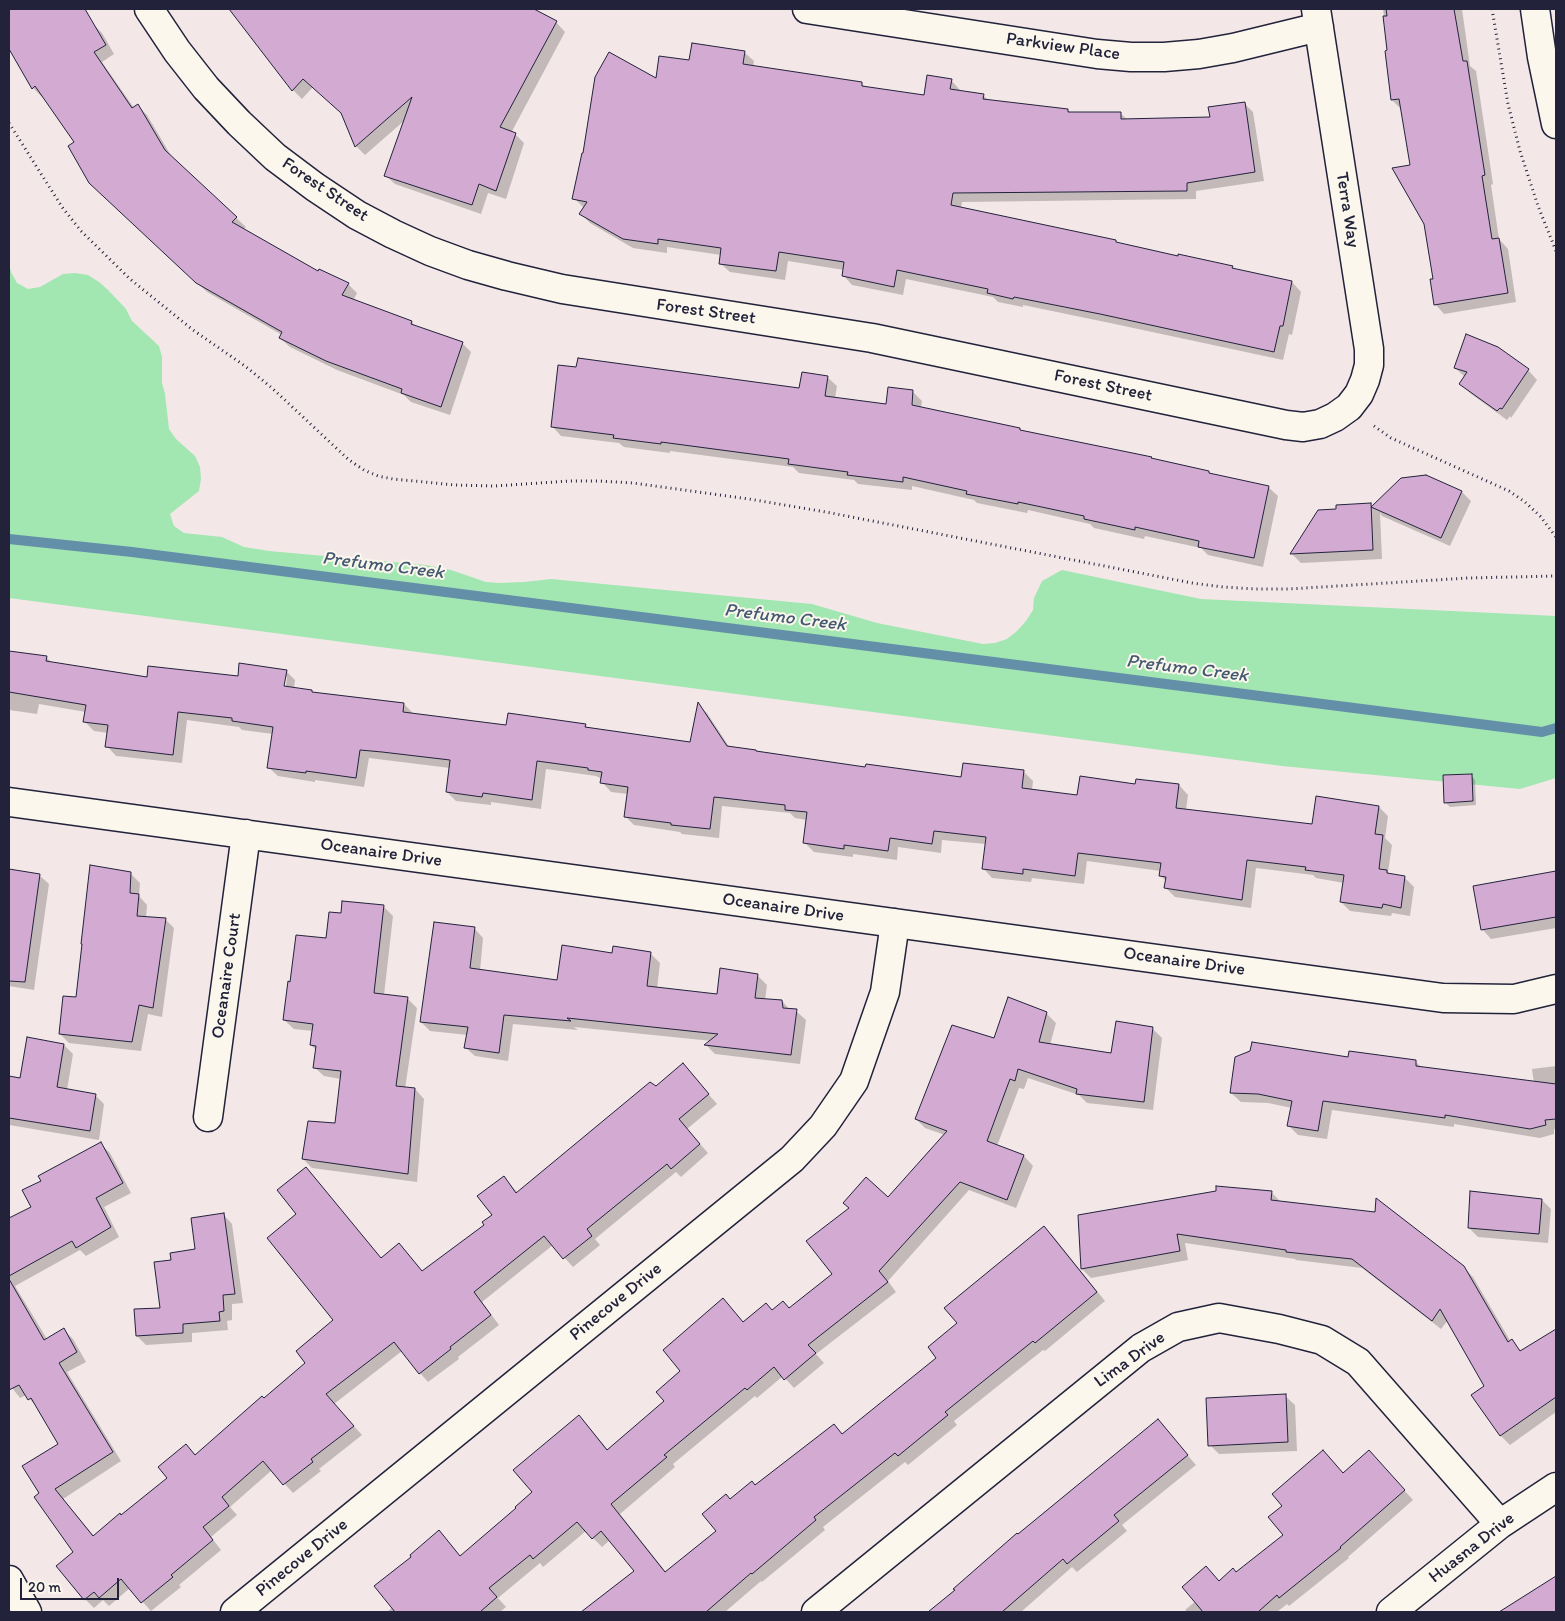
<!DOCTYPE html>
<style>
body{margin:0}
#map{position:relative;width:1565px;height:1621px;overflow:hidden;background:#f3e8e7;font-family:Itim,sans-serif}
canvas{display:block}
.frame{position:absolute;inset:0;border:10px solid #22223b;pointer-events:none}
.scale{position:absolute;left:20px;top:1578px;width:99px;height:22px;box-sizing:border-box;border:2px solid #22223b;border-top:0;padding-left:6px;font-size:15px;line-height:18px;white-space:nowrap;color:#22223b;-webkit-text-stroke:4px #fbf7ec;paint-order:stroke}
</style>
<div id="map">
<canvas width="1565" height="1621"></canvas>
<div class="frame"></div>
<div class="scale">20 m</div>
</div>
<script>
const ctx = document.querySelector('canvas').getContext('2d');
ctx.lineJoin = 'round';
function paint(path, color) {
  ctx.fillStyle = color;
  ctx.fill(path, 'evenodd');
}
function poly(rows) {
  const path = new Path2D();
  for (const r of rows) {
    path.moveTo(r[0], r[1]);
    for (let i = 2; i < r.length; i += 2) path.lineTo(r[i], r[i + 1]);
  }
  return path;
}
function strokePath(path, color, width, dash) {
  ctx.strokeStyle = color;
  ctx.lineWidth = width;
  ctx.lineCap = dash ? 'butt' : 'round';
  ctx.setLineDash(dash || []);
  ctx.stroke(path);
}
function label(font, color, halo, rows, align = 'center') {
  ctx.font = font + ' Itim,sans-serif';
  ctx.lineWidth = 4;
  ctx.setLineDash([]);
  ctx.textBaseline = 'middle';
  ctx.strokeStyle = halo;
  ctx.fillStyle = color;
  for (const [text, x, y, turn = 0] of rows) {
    ctx.save();
    ctx.translate(x, y);
    ctx.rotate((+turn || 0) * Math.PI / 180);
    ctx.textAlign = isNaN(turn) ? turn : align;
    if (halo) ctx.strokeText(text, 0, 0);
    ctx.fillText(text, 0, 0);
    ctx.restore();
  }
}
paint(poly([
 [9,263,11,272,17,283,28,289,40,287,63,274,75,273,88,275,99,282,108,290,126,309,132,321,159,346,162,357,162,383,165,394,169,429,176,439,195,456,200,467,201,479,199,491,170,514,174,526,184,533,222,537,244,547,269,551,426,565,451,570,486,582,499,583,524,582,551,579,812,604,877,623,983,644,995,643,1007,639,1017,631,1026,621,1033,610,1034,598,1042,581,1062,570,1201,599,1556,616,1556,778,1520,789,1282,766,9,598]
]), '#a2e6b2');
paint(poly([
 [9,9,72,9,83,29,93,24,102,33,114,54,102,62,134,108,138,106,147,115,173,159,246,227,243,230,318,273,348,284,357,293,353,301,412,322,417,328,462,343,471,352,450,415,411,402,404,395,337,370,290,347,280,338,282,335,207,292,100,192,76,142,44,96,42,97,33,88,9,45],
 [231,9,495,9,527,26,556,22,565,32,511,133,515,134,524,143,506,199,488,193,481,214,395,184,385,175,405,120,365,155,356,146,343,114,313,87,302,99,293,90],
 [1383,9,1462,9,1470,66,1476,71,1493,184,1491,185,1499,239,1508,249,1516,302,1444,314,1435,304,1434,280,1425,224,1411,166,1401,109,1392,100,1389,52],
 [744,52,754,61,753,67,861,83,866,88,925,96,951,80,960,90,960,92,983,95,989,101,1068,110,1071,114,1121,114,1128,120,1212,118,1244,103,1253,112,1264,181,1196,191,1196,199,962,202,961,208,1179,257,1232,267,1236,270,1292,282,1301,292,1292,335,1289,334,1283,360,1110,323,1023,305,1023,307,998,302,993,297,906,279,903,295,852,285,843,275,844,270,788,261,785,280,730,272,720,263,721,255,667,247,667,253,633,248,590,223,581,214,584,208,574,198,657,80,690,62],
 [1455,368,1528,370,1537,380,1511,418,1510,416,1507,420,1470,393,1461,383,1465,377],
 [827,377,837,386,835,398,887,406,913,392,922,401,921,408,1020,429,1022,432,1151,458,1153,460,1209,472,1212,475,1268,487,1278,496,1263,567,1208,555,1201,548,1145,536,1144,539,1094,528,1090,524,1028,510,1027,513,977,503,974,500,912,486,912,490,858,484,854,480,799,473,793,467,670,451,670,453,624,447,619,443,561,436,552,426,800,389],
 [1426,476,1462,492,1471,501,1450,546,1382,516,1380,513,1382,559,1301,563,1292,554,1319,511,1337,510,1370,504,1373,507],
 [9,652,46,657,52,663,148,679,239,678,286,671,295,680,294,688,311,691,314,693,404,704,413,713,413,715,507,727,585,725,589,729,691,743,698,705,707,713,730,748,866,769,962,778,964,764,1024,772,1033,781,1032,790,1078,797,1136,785,1179,785,1188,795,1186,810,1313,825,1379,807,1388,816,1385,838,1392,845,1388,872,1391,875,1405,878,1414,887,1410,916,1392,913,1391,916,1350,911,1341,902,1344,883,1316,878,1313,875,1256,868,1251,908,1175,897,1166,888,1166,881,1161,876,1161,871,1087,861,1084,884,1032,878,1031,882,992,878,983,868,986,844,942,840,941,853,898,847,897,860,853,854,853,857,814,852,805,843,807,820,795,818,790,813,722,806,719,838,682,834,680,832,634,825,625,816,628,794,611,792,602,782,602,779,596,776,546,769,541,809,491,802,491,805,456,801,447,792,450,768,369,758,364,787,315,780,315,782,278,776,268,767,273,734,242,730,239,727,187,720,182,763,116,756,107,746,108,733,94,731,85,722,86,712,39,704,37,714,9,710],
 [284,677,287,677,285,692,282,692],
 [1471,775,1475,780,1476,805,1450,807,1445,802],
 [9,871,39,875,49,884,34,990,9,986],
 [1553,873,1556,876,1556,928,1491,939,1482,929],
 [131,874,140,883,139,896,147,905,146,918,165,919,174,928,162,1017,148,1014,141,1051,69,1043,60,1034,77,999],
 [384,907,393,916,384,995,408,999,417,1008,405,1089,415,1089,424,1099,417,1182,312,1168,303,1159,336,1124,341,1079,324,1076,314,1067,317,1051,311,1045,313,1031,294,1029,284,1020,342,914],
 [474,928,483,938,480,971,558,981,613,954,650,953,660,963,657,989,718,996,757,975,767,985,765,1000,782,1001,790,1010,796,1011,806,1020,800,1064,715,1054,706,1045,712,1041,574,1027,578,1030,513,1024,508,1061,475,1056,465,1047,468,1035,430,1031,421,1022],
 [1046,1013,1056,1023,1050,1045,1113,1055,1153,1029,1162,1038,1153,1110,1087,1103,1079,1095,1028,1078,1024,1089,1019,1088,997,1146,1024,1156,1033,1166,1016,1208,969,1190,888,1281,896,1292,816,1354,824,1363,794,1388,783,1376,757,1398,755,1396,673,1464,675,1467,620,1514,666,1572,718,1531,731,1500,755,1486,834,1425,843,1435,938,1358,959,1324,1044,1227,1053,1236,1105,1301,1045,1351,1043,1350,954,1421,957,1425,908,1465,905,1462,823,1527,825,1530,762,1582,761,1581,725,1612,597,1612,591,1606,635,1571,610,1540,602,1547,586,1531,543,1567,540,1563,498,1598,506,1607,500,1612,387,1612,393,1607,448,1541,461,1557,518,1508,533,1492,588,1426,608,1450,666,1401,744,1323,772,1311,789,1309,834,1274,888,1199,945,1135,925,1128,916,1119,995,1039],
 [64,1045,73,1054,67,1090,95,1095,104,1104,99,1140,9,1125,9,1077,21,1079],
 [1349,1058,1416,1062,1422,1068,1534,1083,1532,1069,1556,1066,1556,1129,1554,1129,1554,1134,1540,1138,1454,1124,1454,1127,1332,1110,1327,1139,1298,1135,1289,1126,1292,1108,1268,1103,1241,1102,1231,1093],
 [683,1065,717,1104,687,1129,708,1153,681,1177,676,1172,595,1239,600,1245,573,1267,553,1245,482,1302,499,1325,458,1357,459,1359,428,1382,420,1373,402,1351,334,1404,362,1435,319,1469,321,1471,293,1493,272,1470,230,1507,237,1515,211,1537,221,1550,179,1585,181,1587,151,1611,130,1588,109,1606,103,1600,94,1608,85,1599,58,1566,75,1552,40,1493,60,1444,38,1408,26,1395,20,1398,9,1384,9,1220,32,1207,42,1182,101,1144,110,1153,131,1193,104,1207,119,1237,86,1256,80,1250,15,1286,47,1339,64,1330,73,1339,86,1362,67,1372,121,1461,63,1499,94,1536,122,1517,169,1478,186,1445,196,1455,307,1363,335,1320,298,1214,306,1168,382,1259,399,1244,423,1272,485,1225,494,1215,503,1177,518,1193,656,1088],
 [1271,1192,1281,1202,1463,1267,1473,1277,1511,1342,1512,1341,1522,1352,1556,1330,1556,1412,1510,1445,1501,1436,1473,1395,1486,1386,1448,1320,1441,1329,1362,1268,1296,1260,1295,1259,1185,1243,1188,1260,1091,1278,1082,1269],
 [1542,1200,1551,1209,1548,1243,1478,1237,1469,1228],
 [223,1214,232,1224,243,1303,232,1304,232,1320,227,1321,228,1330,192,1333,192,1342,146,1345,137,1336,161,1309,172,1261,197,1250],
 [1285,1396,1295,1405,1297,1451,1219,1454,1210,1445],
 [1158,1421,1196,1465,1122,1525,1127,1531,1077,1572,1072,1567,1021,1612,930,1612,957,1591,1018,1536],
 [1378,1461,1413,1500,1348,1557,1349,1558,1289,1606,1287,1604,1277,1612,1188,1612,1185,1610,1219,1582,1237,1573,1284,1535,1344,1474],
 [1556,1577,1556,1612,1501,1612]
]), '#0003');
strokePath(poly([
 [9,539,132,552,1542,732,1556,728]
]), '#648fa9', 10);
const building = poly([
 [9,9,85,9,106,45,94,52,132,108,138,104,165,150,237,217,232,222,318,271,319,269,349,283,342,295,412,321,411,324,463,342,441,407,401,393,402,389,326,361,279,338,282,332,196,283,89,183,68,146,74,142,35,86,32,89,9,49,9,9],
 [229,9,534,9,557,21,500,127,516,133,496,191,479,184,472,205,384,176,412,97,355,147,341,113,303,79,292,91,229,9],
 [1386,9,1454,9,1463,61,1467,61,1485,175,1482,176,1492,239,1499,238,1508,293,1434,305,1430,279,1433,279,1424,224,1392,168,1410,165,1399,99,1391,100,1385,51,1387,50,1383,16,1387,16,1386,9],
 [692,43,745,51,743,64,862,82,862,86,924,95,927,75,952,79,950,89,984,94,983,99,1068,109,1068,112,1121,112,1121,119,1210,117,1208,107,1245,102,1255,172,1187,183,1187,191,953,193,951,205,1116,240,1116,242,1178,256,1178,254,1233,266,1232,268,1292,281,1283,326,1280,326,1274,352,1100,314,1014,297,1013,299,987,293,988,289,897,270,894,287,842,276,844,262,779,252,776,271,719,264,721,248,658,239,658,244,623,239,579,214,587,202,572,199,582,153,583,153,595,77,609,52,656,78,659,56,689,60,692,43],
 [1466,334,1498,347,1529,369,1502,409,1500,408,1497,411,1459,384,1467,372,1454,368,1466,334],
 [578,358,799,388,802,372,828,376,825,396,886,404,888,387,913,390,912,405,1020,428,1020,430,1152,457,1151,458,1209,471,1209,473,1269,486,1254,558,1198,547,1199,541,1135,527,1135,530,1084,519,1084,516,1018,502,1018,504,966,494,967,491,903,477,903,482,847,475,848,472,788,464,789,459,661,442,661,444,613,438,614,435,551,427,558,365,576,367,578,358],
 [1426,475,1462,491,1441,538,1371,507,1401,478,1426,475],
 [1371,503,1373,550,1290,554,1318,510,1336,509,1336,505,1371,503],
 [9,651,47,656,46,661,147,677,148,666,238,676,239,663,287,670,284,686,312,690,312,692,404,703,403,712,506,725,508,713,586,724,585,727,690,742,698,702,727,746,756,750,756,751,865,767,866,764,961,777,963,763,1024,770,1022,788,1077,795,1080,776,1135,784,1136,779,1179,784,1176,808,1312,824,1316,796,1379,806,1375,834,1383,835,1379,869,1387,870,1387,873,1405,876,1401,908,1383,904,1382,908,1340,902,1344,875,1305,870,1306,867,1247,860,1242,900,1164,888,1166,877,1159,876,1161,863,1078,853,1075,876,1023,869,1023,874,982,869,986,837,934,831,932,844,890,838,888,851,844,845,844,849,803,843,807,812,785,810,785,805,714,797,710,829,671,825,671,823,624,817,628,787,600,783,602,772,588,770,588,768,537,761,532,800,483,793,482,797,446,792,450,760,382,752,360,750,356,778,306,771,306,773,267,768,273,727,232,721,232,718,178,712,173,755,105,747,108,725,83,722,86,705,9,692,9,651],
 [1472,774,1473,801,1444,803,1443,775,1472,774],
 [90,865,131,872,130,893,139,894,137,916,166,918,153,1008,139,1005,132,1042,59,1034,63,996,76,997,82,944,81,944,90,865],
 [9,869,40,874,25,982,9,981,9,869],
 [1556,871,1556,917,1481,930,1473,886,1556,871],
 [342,901,384,905,374,993,408,997,396,1086,415,1088,408,1174,302,1159,308,1121,335,1123,341,1071,313,1068,316,1046,310,1045,313,1024,283,1020,288,981,290,982,296,935,326,938,329,912,341,913,342,901],
 [434,922,475,927,470,968,557,980,562,945,612,953,613,946,651,952,647,986,717,994,720,968,758,974,755,998,782,1000,783,1008,797,1009,791,1055,704,1045,718,1034,567,1018,571,1021,504,1015,499,1053,464,1048,468,1027,420,1022,434,922],
 [1008,997,1047,1012,1039,1042,1111,1053,1116,1021,1153,1027,1144,1102,1076,1094,1077,1089,1018,1069,1015,1081,1010,1079,987,1141,1024,1155,1007,1200,960,1182,879,1271,888,1282,808,1345,816,1353,784,1380,774,1367,747,1390,745,1388,664,1455,667,1457,611,1504,665,1572,716,1531,702,1514,726,1494,730,1499,752,1481,755,1485,834,1424,842,1434,936,1358,928,1347,957,1323,944,1308,1044,1226,1097,1292,1035,1343,1033,1341,945,1412,948,1415,898,1456,895,1453,814,1517,816,1520,752,1574,751,1573,706,1612,581,1612,634,1571,601,1531,592,1539,577,1522,533,1559,530,1555,489,1588,497,1597,480,1612,395,1612,374,1586,411,1557,410,1555,439,1530,460,1556,516,1508,515,1507,532,1492,513,1470,579,1415,607,1450,664,1401,656,1392,680,1371,663,1350,723,1298,743,1322,766,1303,772,1310,783,1301,789,1308,832,1274,806,1241,849,1208,843,1203,866,1177,888,1197,947,1131,915,1119,952,1025,994,1038,1008,997],
 [27,1037,64,1044,57,1087,96,1094,90,1131,9,1118,9,1076,20,1078,27,1037],
 [1252,1042,1348,1057,1349,1051,1416,1060,1416,1066,1556,1084,1556,1119,1545,1120,1546,1125,1530,1129,1445,1115,1445,1118,1323,1101,1318,1131,1287,1126,1292,1101,1258,1094,1230,1093,1235,1057,1250,1051,1252,1042],
 [683,1063,709,1094,679,1119,700,1144,671,1169,667,1164,587,1229,592,1236,563,1259,544,1236,474,1292,491,1315,450,1347,451,1349,419,1374,394,1342,326,1394,354,1426,311,1459,313,1462,283,1485,263,1461,222,1497,229,1506,203,1527,213,1540,171,1575,173,1577,141,1603,121,1579,99,1598,94,1592,84,1600,56,1566,73,1552,34,1497,39,1493,22,1466,58,1444,31,1398,28,1400,19,1385,9,1390,9,1279,44,1340,64,1328,77,1352,59,1363,113,1452,55,1489,93,1536,120,1513,121,1515,167,1478,158,1467,186,1444,195,1455,262,1396,264,1398,305,1363,296,1351,333,1320,267,1238,296,1214,277,1190,306,1167,381,1258,399,1243,422,1271,484,1225,482,1222,492,1215,477,1196,504,1176,516,1193,650,1082,656,1086,683,1063],
 [101,1142,123,1183,96,1198,111,1227,76,1248,72,1241,9,1276,9,1218,31,1207,22,1190,41,1181,38,1176,101,1142],
 [1216,1186,1272,1191,1271,1200,1375,1212,1376,1198,1464,1266,1508,1342,1512,1339,1520,1351,1556,1329,1556,1397,1500,1436,1471,1395,1484,1386,1440,1309,1432,1321,1352,1259,1286,1252,1286,1250,1177,1234,1180,1251,1081,1269,1078,1215,1216,1191,1216,1186],
 [1470,1191,1542,1199,1539,1234,1468,1228,1470,1191],
 [224,1213,235,1294,223,1295,224,1311,219,1312,220,1321,183,1324,183,1333,136,1336,134,1309,160,1308,154,1262,171,1260,170,1253,195,1249,191,1218,224,1213],
 [1286,1394,1288,1442,1208,1446,1206,1398,1286,1394],
 [1158,1419,1188,1455,1114,1515,1119,1521,1067,1564,1063,1559,1002,1612,928,1612,955,1590,953,1589,1017,1533,1018,1534,1158,1419],
 [1323,1450,1343,1473,1369,1450,1405,1490,1340,1547,1341,1548,1279,1598,1277,1595,1258,1612,1203,1612,1182,1587,1206,1566,1219,1581,1233,1568,1236,1572,1283,1535,1268,1517,1282,1506,1272,1494,1323,1450],
 [1556,1576,1556,1612,1499,1612,1556,1576]
]);
paint(building, '#d2aad2');
strokePath(building, '#22223b', 1);
const street = poly([
 [149,9,177,51,206,88,239,123,275,157,315,187,357,215,393,234,430,251,468,265,507,276,562,289,872,338,1286,425,1303,427,1320,424,1335,417,1349,407,1359,394,1365,380,1369,365,1369,349,1316,9],
 [807,9,1097,54,1131,57,1164,57,1199,54,1233,48,1319,27],
 [9,802,1443,998,1514,999,1556,989],
 [208,1117,246,834],
 [9,1580,27,1612],
 [235,1612,792,1159,823,1126,854,1081,885,992,895,923],
 [816,1612,1141,1348,1178,1327,1219,1318,1279,1329,1322,1340,1358,1362,1500,1524],
 [1391,1612,1500,1524,1556,1487]
]);
const secondary = poly([
 [1535,9,1542,57,1556,124]
]);
strokePath(street, '#22223b', 31);
strokePath(secondary, '#22223b', 31);
strokePath(poly([
 [1492,9,1508,104,1520,151,1538,206,1556,251],
 [9,123,62,207,81,231,130,279,193,330,245,366,272,388,349,460,364,470,378,476,393,479,455,485,495,486,570,481,599,481,633,483,749,499,826,512,1192,583,1223,587,1256,589,1289,589,1468,578,1556,576],
 [1374,426,1391,438,1509,491,1525,502,1540,516,1556,537]
]), '#22223b', 3, [1, 4]);
strokePath(street, '#fbf7ec', 28);
strokePath(secondary, '#fbf7ec', 28);
label('18px', '#22223b', '#fbf7ec', [
 ["Parkview Place",1063,47,8],
 ["Forest Street",325,190,34],
 ["Terra Way",1347,210,81],
 ["Forest Street",706,312,8],
 ["Forest Street",1103,386,12],
 ["Oceanaire Drive",381,853,8],
 ["Oceanaire Drive",783,908,8],
 ["Oceanaire Drive",1184,962,8],
 ["Oceanaire Court",227,976,-82],
 ["Pinecove Drive",616,1302,-39],
 ["Lima Drive",1130,1360,-36],
 ["Huasna Drive",1472,1548,-38],
 ["Pinecove Drive",302,1558,-39]
]);
label('italic 19px', '#435972', '#fbf7ec', [
 ["Prefumo Creek",383,566,7],
 ["Prefumo Creek",785,618,7],
 ["Prefumo Creek",1187,669,7]
]);
</script>
